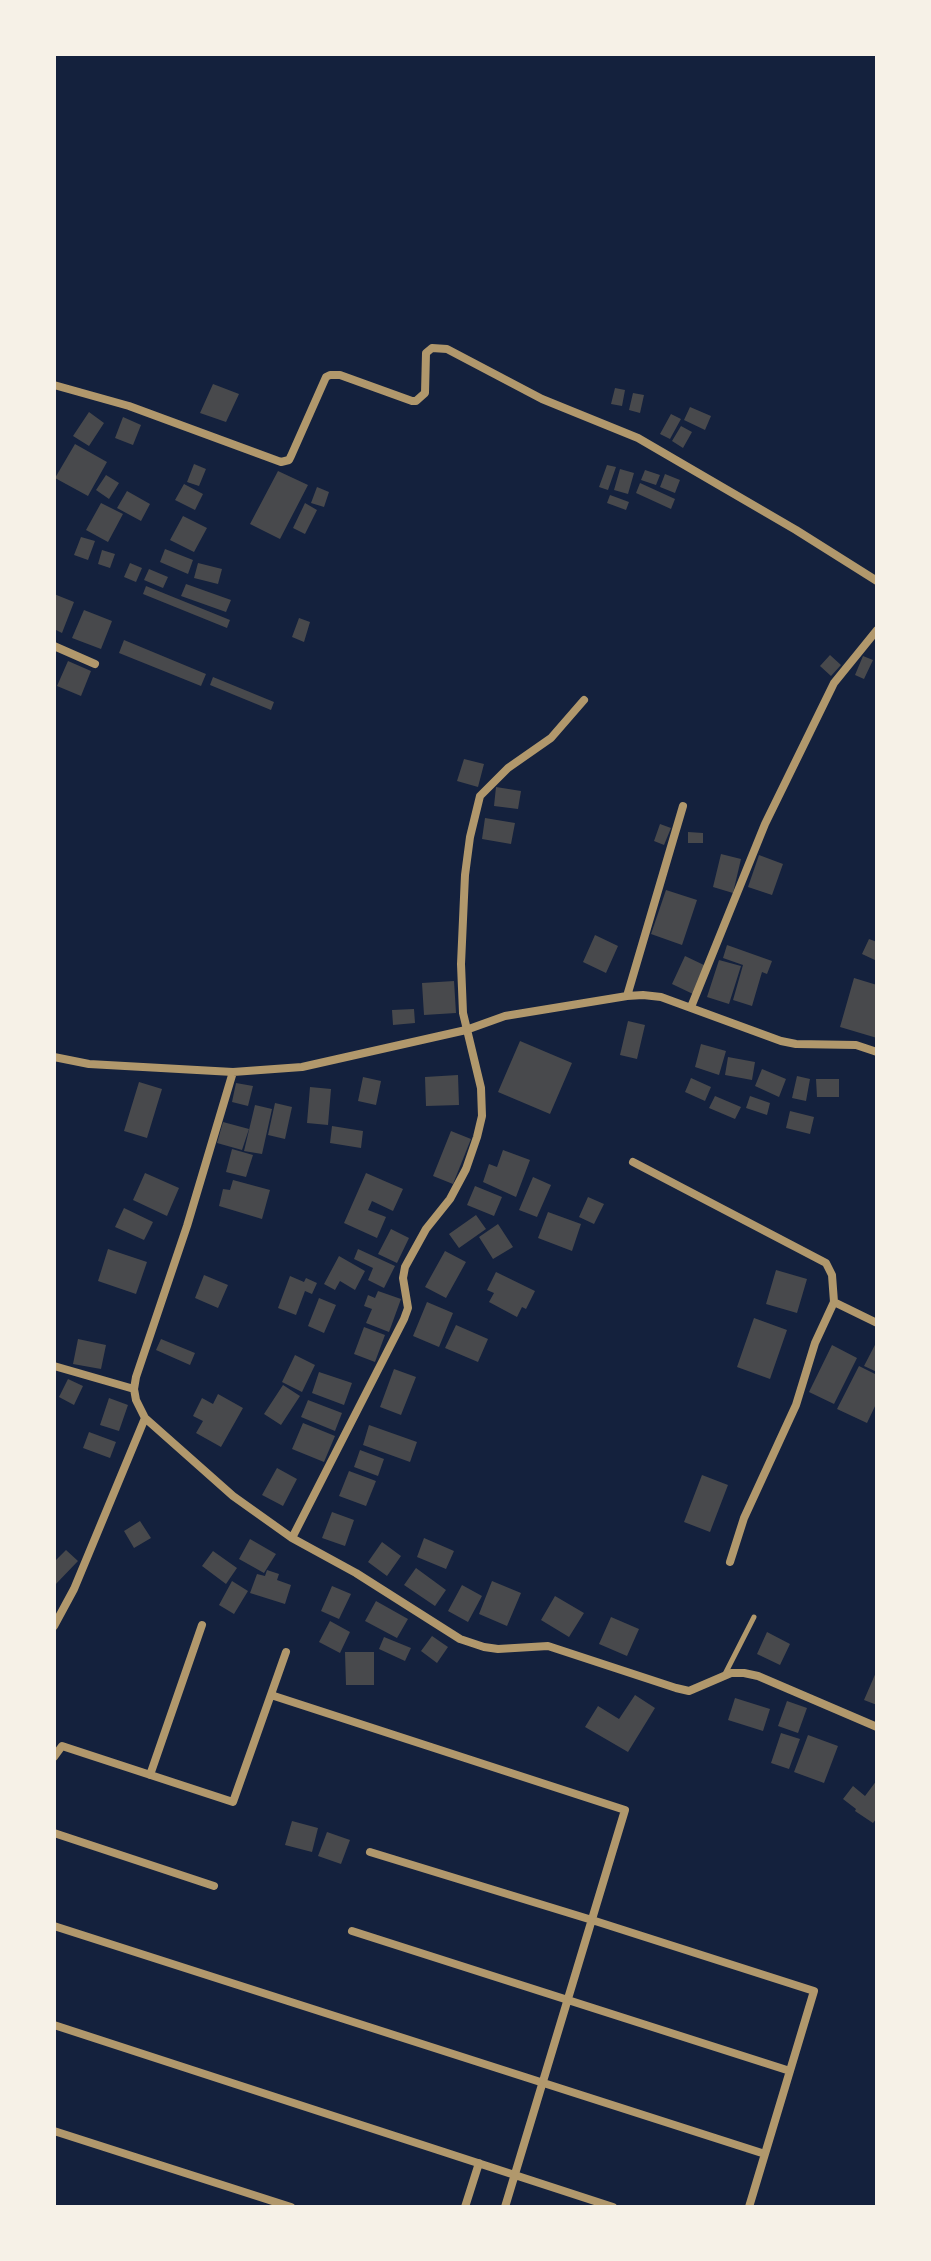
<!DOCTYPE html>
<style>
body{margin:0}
#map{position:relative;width:931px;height:2261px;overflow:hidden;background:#14213d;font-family:Inter,sans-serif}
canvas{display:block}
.frame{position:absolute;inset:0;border:56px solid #f6f1e7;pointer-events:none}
</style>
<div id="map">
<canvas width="931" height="2261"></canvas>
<div class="frame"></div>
</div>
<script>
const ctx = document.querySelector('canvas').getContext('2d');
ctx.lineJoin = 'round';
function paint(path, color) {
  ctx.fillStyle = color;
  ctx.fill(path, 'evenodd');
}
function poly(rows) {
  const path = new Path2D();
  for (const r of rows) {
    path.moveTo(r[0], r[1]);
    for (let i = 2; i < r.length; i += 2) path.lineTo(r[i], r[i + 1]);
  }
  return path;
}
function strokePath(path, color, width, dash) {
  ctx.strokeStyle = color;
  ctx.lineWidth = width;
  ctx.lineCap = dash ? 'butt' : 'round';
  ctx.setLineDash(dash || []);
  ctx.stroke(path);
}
paint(poly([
 [213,384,239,394,226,422,200,413],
 [615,388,625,390,622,406,611,404],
 [633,393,644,395,640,413,629,410],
 [690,407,711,416,705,430,684,420],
 [89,412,104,423,89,446,73,436],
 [671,414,681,419,670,439,660,434],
 [123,417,141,425,133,445,115,438],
 [681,426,692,432,683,448,672,441],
 [75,444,107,462,88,496,55,478],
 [194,464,206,469,199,486,187,482],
 [607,465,616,467,608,490,599,487],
 [620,469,634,473,628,494,614,490],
 [645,470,660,475,656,485,641,480],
 [278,471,308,485,280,539,250,524],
 [665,474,680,480,675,493,660,487],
 [106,475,119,483,109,499,96,490],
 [640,483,675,499,671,509,636,493],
 [184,484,203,494,195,510,175,500],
 [317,487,329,492,324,507,311,503],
 [127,491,150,504,141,521,117,508],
 [610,495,629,502,626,510,607,503],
 [101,503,123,514,108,542,86,530],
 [305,503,317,510,305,534,293,528],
 [183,516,207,528,194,552,170,540],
 [81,537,95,541,88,560,74,555],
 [165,549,193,560,188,574,160,562],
 [102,550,115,554,110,568,98,564],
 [130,563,142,568,136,582,124,577],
 [198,563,222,569,218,584,194,578],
 [149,569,168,577,163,588,144,580],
 [186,584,231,600,226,612,181,596],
 [146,586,230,620,227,628,143,594],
 [54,594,74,602,62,633,54,629],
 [84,610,112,621,101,649,72,638],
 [299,618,310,622,304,642,292,637],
 [124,640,206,674,201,686,119,653],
 [830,655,841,665,831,676,820,666],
 [863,656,873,660,864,679,855,675],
 [68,661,91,671,81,696,57,686],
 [213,677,274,702,271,710,210,685],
 [464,759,484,764,478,787,457,781],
 [496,787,521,791,518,809,494,806],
 [485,818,515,823,511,844,482,839],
 [660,824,671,828,664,845,654,841],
 [688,832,703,833,703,843,688,843],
 [721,854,741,859,733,893,713,887],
 [759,855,783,864,772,895,748,887],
 [666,890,697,900,682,945,651,934],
 [595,935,618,946,606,973,583,962],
 [869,939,877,942,877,961,862,954],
 [727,945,772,961,767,974,762,972,752,1006,733,1000,743,965,723,958],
 [685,956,706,966,693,994,672,984],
 [719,960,741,966,729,1004,707,997],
 [854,978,877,985,877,1038,840,1027],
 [454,981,456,1013,424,1015,422,983],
 [414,1009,415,1023,393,1025,392,1010],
 [628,1021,645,1025,637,1059,620,1055],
 [520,1041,572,1063,550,1114,498,1092],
 [701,1044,726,1051,719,1075,695,1067],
 [728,1057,755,1062,752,1080,725,1075],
 [762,1069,786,1079,779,1097,755,1086],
 [458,1075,459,1105,426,1106,425,1077],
 [797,1076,810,1079,806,1101,792,1098],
 [363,1077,381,1081,376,1105,358,1101],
 [691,1078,711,1087,705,1101,685,1092],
 [816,1079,839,1079,839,1097,817,1097],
 [139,1082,162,1089,147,1138,124,1131],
 [236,1083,253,1086,248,1106,232,1102],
 [310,1087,331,1089,328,1125,307,1123],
 [715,1096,741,1107,735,1119,709,1108],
 [750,1096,770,1103,767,1115,746,1108],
 [275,1103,292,1107,285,1139,268,1135],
 [255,1105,272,1109,262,1154,244,1151],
 [790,1111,814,1117,810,1134,786,1128],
 [223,1122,249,1129,242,1150,217,1143],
 [332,1126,363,1131,361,1148,330,1143],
 [451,1131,471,1139,453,1184,433,1176],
 [232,1149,253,1155,246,1177,226,1172],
 [503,1150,530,1160,516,1197,483,1182,489,1164,497,1167],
 [145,1173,179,1188,167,1216,133,1200],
 [366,1173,403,1189,393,1211,372,1201,368,1210,386,1217,377,1238,344,1223],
 [533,1177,551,1185,537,1217,519,1210],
 [233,1180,270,1190,262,1219,219,1206,223,1189,230,1190],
 [475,1186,502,1197,494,1216,467,1205],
 [588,1197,604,1204,594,1224,579,1217],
 [124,1208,153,1222,144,1240,115,1227],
 [548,1212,581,1224,572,1251,538,1238],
 [476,1215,486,1229,459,1248,449,1234],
 [498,1224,513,1247,493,1259,479,1237],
 [391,1229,409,1238,397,1263,378,1254],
 [108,1249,147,1262,136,1294,98,1281],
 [358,1249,395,1266,384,1288,368,1280,373,1268,354,1259],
 [445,1251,466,1262,446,1298,425,1287],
 [339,1256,365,1271,355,1290,340,1281,335,1290,324,1284],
 [776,1270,807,1279,797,1313,766,1304],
 [496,1272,535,1291,526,1309,522,1307,517,1317,489,1302,494,1293,487,1290],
 [204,1275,228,1285,218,1308,195,1298],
 [290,1276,304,1282,306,1278,317,1283,312,1294,305,1291,296,1315,278,1308],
 [378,1291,401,1299,389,1332,366,1323,372,1309,364,1306,368,1295,375,1298],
 [319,1298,336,1305,324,1333,308,1326],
 [427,1302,453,1313,439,1347,413,1336],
 [754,1318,787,1330,770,1379,737,1367],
 [456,1325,488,1339,478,1362,445,1348],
 [364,1327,385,1335,375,1362,354,1354],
 [78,1339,106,1345,101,1369,73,1364],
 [161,1339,195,1353,190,1365,156,1350],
 [877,1341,877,1372,864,1366],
 [832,1345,857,1358,834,1404,809,1392],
 [295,1355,315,1365,302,1392,282,1382],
 [859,1366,877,1375,877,1402,867,1423,837,1409],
 [394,1369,416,1377,401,1415,380,1407],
 [319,1372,352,1383,344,1405,312,1393],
 [68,1379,83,1386,74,1405,59,1397],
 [283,1385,300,1396,281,1425,264,1414],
 [218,1394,243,1408,221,1447,196,1433,203,1421,193,1416,202,1398,213,1404],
 [109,1398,128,1405,119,1431,100,1425],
 [308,1400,342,1413,335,1431,301,1417],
 [303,1423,335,1436,324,1462,292,1449],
 [369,1425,417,1442,410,1462,363,1445],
 [89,1432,116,1442,110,1458,83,1448],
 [360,1450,384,1459,378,1476,354,1467],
 [277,1468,297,1479,283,1506,262,1495],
 [349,1471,376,1481,366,1506,339,1496],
 [702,1475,728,1485,710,1532,684,1522],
 [332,1512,354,1520,345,1546,322,1538],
 [140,1521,151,1538,134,1548,124,1531],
 [424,1538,454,1551,446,1569,417,1557],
 [250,1539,276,1554,264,1573,239,1559],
 [382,1542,401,1556,387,1576,368,1562],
 [66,1550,78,1561,54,1586,54,1562],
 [213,1551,237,1568,226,1584,202,1566],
 [416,1568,446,1590,435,1606,404,1585],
 [267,1570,279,1574,277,1580,291,1585,285,1604,250,1593,257,1574,265,1576],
 [232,1581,248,1591,234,1614,219,1605],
 [492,1581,521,1593,507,1626,479,1614],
 [462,1585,482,1596,468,1622,448,1611],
 [332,1586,351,1594,339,1619,321,1611],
 [555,1596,584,1613,569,1637,541,1620],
 [376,1601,408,1619,397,1638,365,1621],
 [611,1617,639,1629,627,1656,599,1644],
 [330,1621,350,1632,340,1653,319,1642],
 [767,1632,790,1644,780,1665,757,1654],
 [432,1636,448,1647,437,1663,421,1651],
 [384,1637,411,1648,405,1661,379,1649],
 [345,1652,374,1652,374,1685,346,1685],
 [877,1670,877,1705,864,1700],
 [635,1695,655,1708,628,1752,585,1727,598,1706,619,1719],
 [735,1698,770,1709,763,1731,728,1720],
 [787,1701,807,1708,798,1733,778,1726],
 [781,1733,800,1739,789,1769,771,1763],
 [808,1735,838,1746,824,1783,794,1772],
 [877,1780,877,1818,873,1823,855,1811,856,1809,843,1799,853,1786,865,1796],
 [292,1821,318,1828,312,1852,285,1845],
 [327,1832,350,1840,341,1864,318,1856]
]), '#48494c');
strokePath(poly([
 [725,1674,754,1617]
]), '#b1986c', 5);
strokePath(poly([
 [54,385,129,406,281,462,289,460,291,456,326,377,330,375,340,375,412,401,416,401,425,393,426,353,432,348,447,349,542,399,638,438,796,530,877,581],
 [54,646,95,664],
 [627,996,683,806],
 [691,1007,765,824,834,683,877,630],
 [54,1057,89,1064,233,1072,302,1067,466,1030,505,1016,627,996,643,995,661,997,781,1041,796,1044,856,1045,877,1052],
 [633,1162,826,1263,832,1275,834,1302,877,1323],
 [54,1366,134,1389,136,1400,145,1418,233,1496,292,1538,356,1573,460,1639,484,1647,498,1649,548,1646,676,1688,689,1691,731,1673,744,1673,758,1676,877,1727],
 [134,1389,136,1377,187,1226,233,1072],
 [292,1538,404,1319,408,1308,403,1278,405,1267,426,1229,450,1199,466,1169,477,1137,482,1116,481,1088,463,1013,461,964,465,875,470,837,480,796,508,768,551,738,584,700],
 [730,1562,744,1518,796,1405,815,1343,834,1302],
 [54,1626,74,1589,145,1418],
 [271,1695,625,1810,505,2207],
 [54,1757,62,1746,233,1802,286,1652],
 [150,1775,202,1625],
 [54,1833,214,1886],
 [370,1852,592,1920,814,1991,749,2207],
 [54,1926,765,2154],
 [352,1931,790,2071],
 [54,2025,613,2207],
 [54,2131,291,2207],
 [465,2207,479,2163]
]), '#b1986c', 8);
</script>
